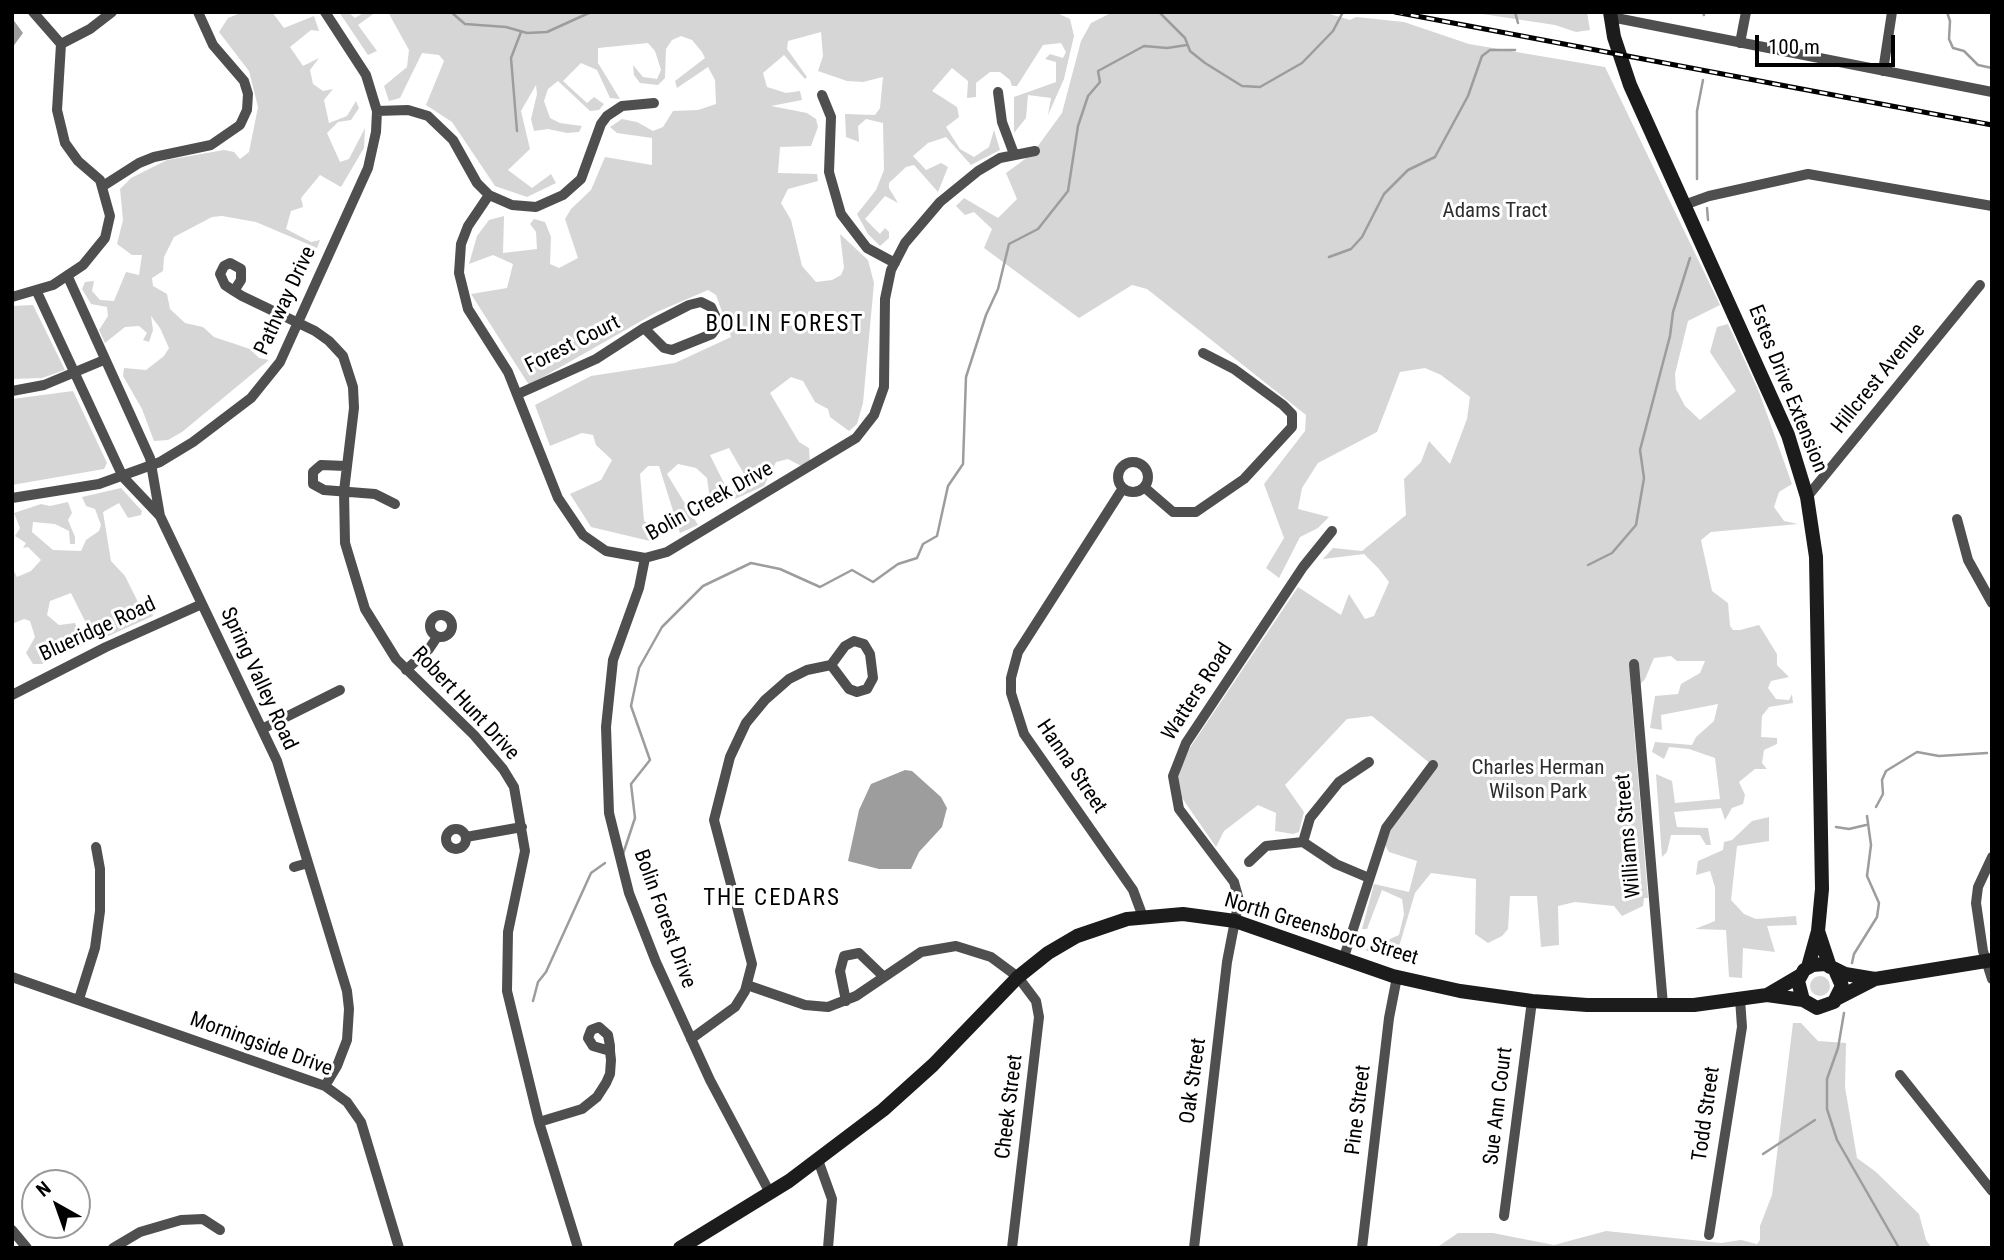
<!DOCTYPE html>
<style>
body{margin:0}
#map{position:relative;width:2004px;height:1260px;overflow:hidden;background:#fff;font-family:"Roboto Condensed",sans-serif}
canvas{display:block}
.frame{position:absolute;inset:0;border:14px solid #000;pointer-events:none}
.north{position:absolute;left:21px;top:1169px;width:70px;height:70px;box-sizing:border-box;background:#fff;border:2px solid #999;border-radius:50%;rotate:320deg;font-size:19px;font-weight:700;line-height:28px;text-align:center;color:#000}
.north::after{content:'';display:block;margin:auto;width:24px;height:32px;background:#000;clip-path:polygon(50% 0,100% 100%,50% 72%,0 100%)}
.scale{position:absolute;left:1755px;top:35px;width:140px;height:32px;box-sizing:border-box;border:4px solid #000;border-top:0;padding-left:9px;font-size:21px;line-height:24px;white-space:nowrap;color:#000;-webkit-text-stroke:5px #fff;paint-order:stroke}
</style>
<div id="map">
<canvas width="2004" height="1260"></canvas>
<div class="frame"></div>
<div class="north">N</div>
<div class="scale">100 m</div>
</div>
<script>
const ctx = document.querySelector('canvas').getContext('2d');
ctx.lineJoin = 'round';
function paint(path, color) {
  ctx.fillStyle = color;
  ctx.fill(path, 'evenodd');
}
function poly(rows) {
  const path = new Path2D();
  for (const r of rows) {
    if (r.length === 3) {
      path.moveTo(r[0] + r[2], r[1]);
      path.arc(r[0], r[1], r[2], 0, 2 * Math.PI);
      continue;
    }
    path.moveTo(r[0], r[1]);
    for (let i = 2; i < r.length; i += 2) path.lineTo(r[i], r[i + 1]);
  }
  return path;
}
function strokePath(path, color, width, dash) {
  ctx.strokeStyle = color;
  ctx.lineWidth = width;
  ctx.lineCap = dash ? 'butt' : 'round';
  ctx.setLineDash(dash || []);
  ctx.stroke(path);
}
function label(font, color, halo, rows, align = 'center') {
  ctx.font = font + ' "Roboto Condensed",sans-serif';
  ctx.lineWidth = 6;
  ctx.setLineDash([]);
  ctx.textBaseline = 'middle';
  ctx.strokeStyle = halo;
  ctx.fillStyle = color;
  for (const [text, x, y, turn = 0] of rows) {
    ctx.save();
    ctx.translate(x, y);
    ctx.rotate((+turn || 0) * Math.PI / 180);
    ctx.textAlign = isNaN(turn) ? turn : align;
    if (halo) ctx.strokeText(text, 0, 0);
    ctx.fillText(text, 0, 0);
    ctx.restore();
  }
}
paint(poly([
 [243,12,272,12,284,28,314,16,319,31,311,30,290,47,303,66,319,58,310,70,313,84,323,91,333,89,324,100,329,123,347,116,356,101,359,108,351,120,338,122,327,133,340,162,349,159,365,128,364,148,341,187,320,175,301,198,303,207,291,211,286,229,311,242,320,240,317,248,256,222,222,216,212,217,174,237,164,257,163,271,152,278,153,286,167,294,170,309,185,323,203,327,214,337,250,349,259,358,269,360,182,432,168,440,154,441,142,409,123,376,124,368,146,370,164,356,169,348,160,328,151,316,153,330,149,342,143,340,147,333,139,326,125,327,105,343,99,330,108,316,107,307,91,304,82,289,85,282,94,281,92,291,100,300,114,301,126,272,139,275,142,255,132,255,117,244,123,220,120,189,131,178,167,160,224,150,234,152,240,159,249,152,258,107,249,71,219,32,228,18],
 [339,12,348,12,355,18,365,12,376,12,358,25,377,51,368,55],
 [388,12,1055,12,1070,19,1074,36,1064,79,1048,115,1051,98,1028,95,1026,118,1014,133,1014,97,1056,82,1056,62,1045,59,1050,54,1063,58,1066,52,1061,43,1043,45,1017,86,1012,86,1010,80,1000,72,990,72,976,83,976,97,967,98,968,81,952,68,932,91,957,107,959,117,946,127,960,149,974,157,989,147,994,130,1000,150,971,165,946,137,928,143,913,156,926,170,941,163,948,167,938,192,914,165,906,167,889,183,889,188,898,203,885,196,865,219,880,234,885,228,889,232,889,238,880,246,868,234,857,214,876,190,884,170,883,123,866,119,858,126,859,142,846,137,845,114,875,115,880,108,883,77,863,82,847,81,818,71,823,56,821,32,788,41,787,49,807,77,805,79,784,55,763,73,767,87,786,93,800,91,802,100,771,106,807,113,816,119,818,127,811,146,780,147,778,173,817,174,818,181,788,189,781,203,791,220,802,266,816,282,832,280,841,275,844,268,840,234,868,260,874,283,863,403,857,424,849,431,830,417,828,409,815,402,803,381,791,377,770,393,799,442,809,448,810,463,803,467,788,459,776,462,764,486,735,499,734,489,744,474,729,448,710,455,725,485,717,491,712,506,702,511,697,502,709,493,707,478,696,468,678,464,667,474,698,525,680,533,659,466,648,466,640,474,644,521,653,526,654,542,591,527,570,494,601,480,612,460,596,445,593,435,582,433,550,446,535,405,591,376,675,363,731,337,716,295,708,290,657,312,529,385,471,294,507,288,513,264,493,255,469,264,477,236,489,220,504,216,503,253,537,249,536,232,530,224,534,219,545,222,551,237,550,264,559,268,578,258,565,219,571,209,591,190,605,157,652,165,652,138,617,133,610,127,622,119,637,122,653,131,663,127,673,111,698,110,716,104,715,80,708,67,677,88,675,81,705,58,702,52,692,40,681,36,672,40,666,49,665,78,658,85,640,83,634,75,633,65,643,77,657,79,661,70,655,51,648,43,598,48,598,63,620,99,610,98,597,70,581,63,563,81,587,103,594,97,604,104,599,110,590,111,558,81,548,89,544,101,550,118,560,123,582,126,579,132,567,133,548,129,534,131,531,119,537,94,536,85,521,111,530,149,508,170,532,188,551,174,556,183,527,197,495,186,452,122,426,105,444,61,439,55,422,53,400,98,389,101,384,86,407,67,409,50],
 [1113,12,1323,12,1350,20,1356,17,1404,22,1469,44,1605,67,1720,305,1688,321,1675,374,1676,389,1685,406,1700,420,1736,391,1710,352,1717,327,1728,324,1759,392,1792,484,1779,492,1774,507,1784,521,1798,524,1711,532,1701,540,1712,591,1728,603,1730,626,1733,630,1740,630,1759,625,1777,654,1777,665,1789,677,1771,681,1768,688,1776,699,1789,700,1792,694,1793,703,1769,707,1762,716,1761,737,1777,738,1777,744,1764,750,1762,763,1767,769,1755,769,1739,782,1745,795,1743,804,1732,808,1725,820,1721,808,1674,812,1677,827,1708,828,1711,845,1706,845,1700,835,1671,835,1667,852,1662,857,1656,774,1672,781,1675,803,1720,799,1715,758,1689,749,1669,747,1664,759,1652,752,1655,742,1692,745,1696,737,1714,721,1718,704,1661,715,1662,730,1650,728,1655,696,1678,694,1681,684,1700,673,1705,661,1677,661,1671,656,1654,658,1645,679,1631,694,1648,898,1644,898,1643,906,1622,916,1614,906,1575,902,1558,906,1559,945,1541,947,1537,896,1510,896,1508,929,1502,936,1488,943,1475,934,1476,879,1431,873,1415,893,1395,960,1365,950,1399,935,1404,914,1402,899,1382,890,1367,929,1362,929,1374,884,1409,892,1417,861,1389,852,1385,845,1390,828,1432,765,1372,716,1347,719,1285,785,1304,812,1299,832,1293,834,1275,831,1276,813,1258,805,1224,831,1216,847,1178,792,1175,770,1298,587,1341,615,1349,594,1365,619,1374,616,1389,582,1379,569,1364,554,1323,559,1333,548,1362,551,1406,515,1404,479,1421,462,1429,441,1450,464,1467,419,1470,397,1441,375,1425,368,1400,372,1377,432,1318,463,1302,488,1298,509,1329,517,1318,528,1300,537,1279,578,1266,568,1284,538,1264,484,1305,431,1306,415,1147,289,1132,285,1079,318,984,248,992,229,974,212,965,215,956,206,964,198,998,218,1017,199,1006,173,1032,154,1062,113,1081,41,1091,23],
 [1469,12,1587,12,1590,30,1576,32,1555,25],
 [33,305,65,370,42,378,12,379,12,306],
 [73,391,107,463,104,469,12,485,12,399],
 [121,488,142,511,141,515,128,518,119,503,103,512,111,561,125,576,138,602,148,600,153,616,104,638,93,637,71,593,50,601,47,615,59,625,75,623,83,645,42,664,33,664,26,653,35,637,30,621,24,619,12,624,12,567,17,577,31,571,41,560,28,547,23,548,26,543,15,536,20,528,14,513,41,504,50,506,68,502,72,513,68,520,75,537,75,544,70,544,69,531,55,524,33,522,32,532,53,550,81,551,86,540,99,531,101,525,95,509,86,506,82,497],
 [1769,817,1769,841,1737,846,1731,900,1744,914,1756,919,1796,916,1797,925,1767,926,1775,952,1743,948,1742,978,1729,977,1726,930,1695,929,1715,921,1715,887,1710,871,1696,875,1698,861,1723,850,1724,842,1732,840,1752,821],
 [1820,986,10],
 [1793,1023,1801,1023,1818,1041,1846,1043,1845,1087,1857,1158,1876,1172,1919,1214,1926,1240,1932,1248,1436,1248,1458,1233,1493,1233,1554,1245,1606,1231,1721,1243,1741,1240,1757,1244,1760,1240,1760,1226,1772,1195]
]), '#d6d6d6');
paint(poly([
 [12,18,23,33,12,48],
 [905,770,912,771,941,797,947,808,942,827,919,852,911,869,879,869,848,861,859,810,871,784]
]), '#9d9d9d');
strokePath(poly([
 [451,12,465,24,506,27,527,33,547,32,591,12],
 [1159,12,1185,38,1190,51,1205,63,1242,86,1260,87,1302,63,1333,31,1343,12],
 [1515,12,1518,23],
 [1703,12,1704,15],
 [1947,12,1950,21,1949,39,1953,48,1964,51,1978,65,1992,68],
 [517,131,511,58,521,32],
 [1697,179,1697,111,1703,80],
 [1707,208,1708,220],
 [1329,257,1351,249,1362,237,1384,194,1408,170,1435,157,1468,96,1482,56,1490,50,1515,50],
 [1588,565,1612,553,1636,525,1644,478,1640,450,1670,336,1673,312,1690,258],
 [1876,807,1883,794,1882,780,1886,771,1917,752,1939,756,1987,753],
 [1836,827,1849,829,1866,825],
 [623,854,635,818,631,784,650,760,631,706,639,668,662,627,703,586,751,563,780,569,820,587,852,570,873,582,898,564,917,558,923,544,937,536,948,486,963,464,966,377,986,315,998,289,1009,244,1038,229,1068,191,1078,126,1088,96,1100,82,1098,71,1144,46,1167,48,1187,45],
 [1852,963,1854,954,1877,917,1879,903,1867,876,1871,845,1867,816],
 [533,1001,538,982,546,972,591,873,605,863],
 [1844,1013,1838,1048,1827,1079,1827,1109,1837,1140,1899,1248],
 [1763,1154,1815,1120]
]), '#9d9d9d', 2.5);
strokePath(poly([
 [1611,17,1992,92],
 [1740,43,1746,12],
 [61,44,90,29,112,12],
 [1883,71,1892,12],
 [998,92,1002,122,1014,154],
 [822,95,831,117,829,172,841,214,867,248,895,263],
 [377,111,408,110,428,116,453,140,477,183,489,195,512,205,536,207,563,195,581,179,601,124,607,116,622,106,654,103],
 [103,186,139,163,154,157,211,145,240,125,247,110,248,94,244,81,213,45,198,12],
 [489,195,468,226,461,244,459,273,468,309,508,372,558,498,583,535,606,551,645,558,667,552,856,438,874,415,884,387,885,299,891,270,905,243,940,202,978,171,1000,158,1035,151],
 [1684,205,1709,196,1808,174,1992,206],
 [68,277,150,458,160,516,277,761,347,991,349,1009,347,1040,337,1066,325,1086],
 [234,291,241,280,241,269,230,263,224,266,220,274,225,285,234,291,242,296,315,331,329,341,343,356,353,387,354,408,344,491,345,543,365,609,396,659,474,735,503,769,514,787,525,851,508,932,507,991,539,1122,578,1248],
 [37,292,123,477,160,516],
 [12,297,53,285,83,265,105,238,110,216,100,180,78,161,65,143,57,110,61,44,33,12],
 [12,391,44,385,104,360],
 [518,394,596,359,644,328,689,305,701,302,711,307,719,324,712,334,672,350,664,348,644,328],
 [1133,477,15],
 [346,466,321,465,313,472,313,484,324,490,375,494,395,504],
 [1144,487,1173,512,1196,512,1244,479,1292,427,1292,414,1283,405,1234,369,1203,353],
 [1123,488,1018,652,1011,678,1011,693,1024,734,1133,890,1143,917],
 [1807,497,1980,285],
 [12,498,99,484,160,462,193,442,251,398,280,362,368,168,376,132,377,111,366,75,325,12],
 [1957,519,1968,560,1992,603],
 [645,558,639,588,613,660,606,727,609,813,629,893,656,962,710,1080,770,1193],
 [441,626,11],
 [1634,664,1663,1005],
 [406,670,429,649,437,637],
 [12,695,106,647,202,604],
 [262,729,340,690],
 [1369,762,1339,782,1310,818,1303,842,1336,864,1369,878],
 [456,839,10],
 [466,837,522,827],
 [1992,857,1978,887,1976,903,1983,951,1992,979],
 [1249,862,1266,846,1303,842],
 [294,867,308,863],
 [1343,960,1386,828,1433,765],
 [12,977,325,1086,347,1102,361,1122,399,1248],
 [747,985,805,1005,828,1007,856,996,921,952,956,946,991,957,1018,977,1036,1001,1039,1017,1012,1248],
 [79,999,95,948,100,911,100,869,96,847],
 [846,1001,840,971,844,956,859,953,884,977],
 [691,1039,735,1007,745,991,752,964,714,820,730,757,746,723,765,700,789,679,807,670,831,665,845,646,854,641,864,644,870,654,873,678,867,689,857,692,849,689,831,665],
 [1900,1075,1992,1191],
 [539,1122,582,1109,597,1097,606,1083,610,1074,611,1060,610,1051,610,1046,608,1035,599,1027,591,1030,588,1038,593,1046,610,1051],
 [818,1160,832,1199,828,1248],
 [1504,1216,1532,1001],
 [12,1230,27,1248],
 [1709,1235,1742,1027,1740,999],
 [113,1248,140,1232,181,1220,203,1219,220,1230],
 [1194,1248,1227,962,1239,900,1234,882,1179,809,1173,776,1186,743,1303,567,1332,531],
 [1362,1248,1389,1018,1397,977]
]), '#4f4f4f', 10);
strokePath(poly([
 [1610,12,1614,37,1630,85,1788,435,1807,497,1816,557,1822,889,1818,931,1808,967],
 [1818,931,1830,967],
 [1835,970,1842,986,1834,1002,1817,1008,1803,1000,1798,981,1804,970,1813,965,1825,964,1845,974,1875,979],
 [1767,995,1801,975],
 [1838,998,1875,979,1992,960],
 [680,1248,789,1181,883,1110,933,1065,1018,977,1048,953,1077,936,1127,919,1183,914,1235,921,1393,976,1460,991,1532,1001,1587,1005,1694,1005,1767,995,1803,1000]
]), '#1c1c1c', 14);
const rail = poly([
 [1395,12,1992,125]
]);
strokePath(rail, '#000', 5);
strokePath(rail, '#fff', 2.5, [8]);
label('21px', '#2d2d2d', '#fff', [
 ["Adams Tract",1495,212],
 ["Charles Herman",1538,769],
 ["Wilson Park",1538,793]
]);
label('21px', '#000', '#fff', [
 ["Pathway Drive",286,301,-65],
 ["Forest Court",573,345,-27],
 ["Hillcrest Avenue",1879,379,-51],
 ["Estes Drive Extension",1787,389,68],
 ["Bolin Creek Drive",710,502,-29],
 ["Blueridge Road",98,630,-25],
 ["Spring Valley Road",258,679,65],
 ["Watters Road",1198,692,-57],
 ["Robert Hunt Drive",465,704,47],
 ["Hanna Street",1071,767,56],
 ["Williams Street",1629,836,-95],
 ["Bolin Forest Drive",664,919,70],
 ["North Greensboro Street",1321,930,17],
 ["Morningside Drive",261,1045,20],
 ["Oak Street",1194,1081,-82],
 ["Sue Ann Court",1499,1106,-83],
 ["Cheek Street",1010,1107,-83],
 ["Pine Street",1359,1110,-83],
 ["Todd Street",1707,1114,-82]
]);
ctx.letterSpacing = '2px';
label('23px', '#000', '#fff', [
 ["BOLIN FOREST",785,325],
 ["THE CEDARS",772,899]
]);
ctx.letterSpacing = '0px';
</script>
